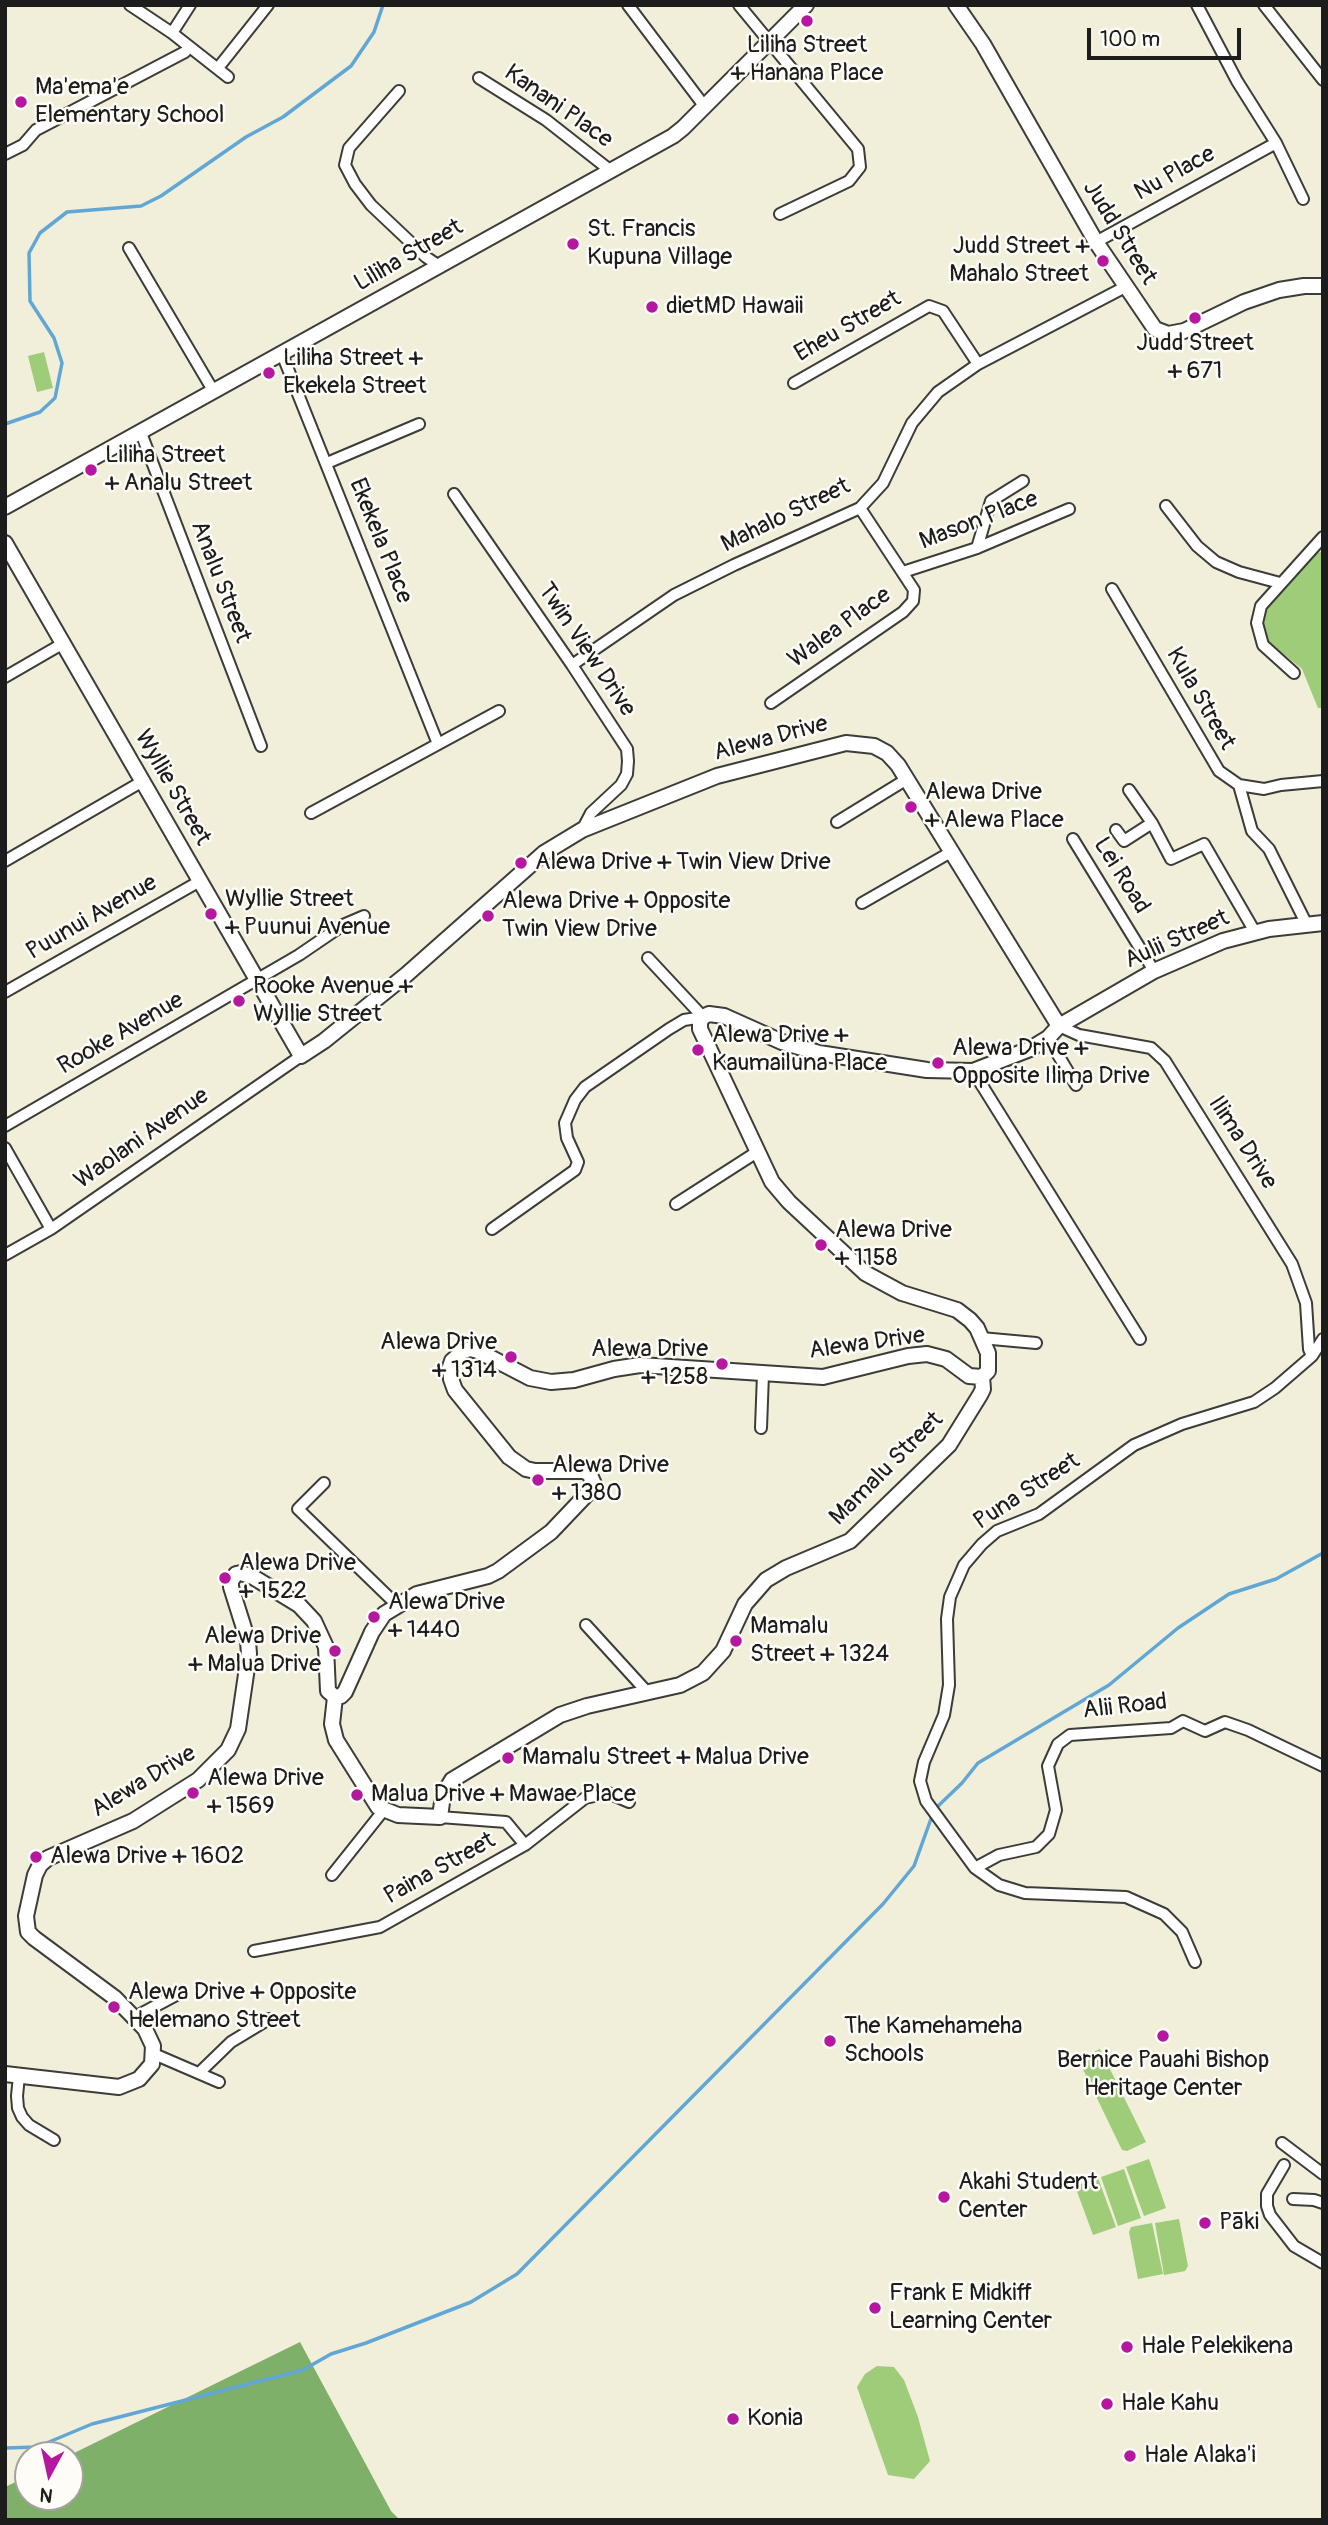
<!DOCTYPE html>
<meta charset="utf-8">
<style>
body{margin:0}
#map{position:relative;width:1328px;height:2525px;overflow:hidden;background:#f1eeda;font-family:Pangolin,sans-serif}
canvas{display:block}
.frame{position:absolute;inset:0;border:7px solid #1c1c1c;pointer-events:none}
.north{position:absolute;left:14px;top:2441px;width:70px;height:70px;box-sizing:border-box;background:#fdfcf7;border:2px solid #a3a29f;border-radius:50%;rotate:188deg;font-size:19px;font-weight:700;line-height:28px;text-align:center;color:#1c1c1c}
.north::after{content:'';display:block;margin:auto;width:24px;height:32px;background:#b5179e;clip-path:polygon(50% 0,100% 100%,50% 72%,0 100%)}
.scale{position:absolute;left:1087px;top:28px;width:154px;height:32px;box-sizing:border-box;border:4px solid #1c1c1c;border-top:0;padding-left:9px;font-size:21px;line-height:24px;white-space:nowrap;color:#1c1c1c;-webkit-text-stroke:5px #fdfcf7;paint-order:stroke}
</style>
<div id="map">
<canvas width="1328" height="2525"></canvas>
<div class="frame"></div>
<div class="north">N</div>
<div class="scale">100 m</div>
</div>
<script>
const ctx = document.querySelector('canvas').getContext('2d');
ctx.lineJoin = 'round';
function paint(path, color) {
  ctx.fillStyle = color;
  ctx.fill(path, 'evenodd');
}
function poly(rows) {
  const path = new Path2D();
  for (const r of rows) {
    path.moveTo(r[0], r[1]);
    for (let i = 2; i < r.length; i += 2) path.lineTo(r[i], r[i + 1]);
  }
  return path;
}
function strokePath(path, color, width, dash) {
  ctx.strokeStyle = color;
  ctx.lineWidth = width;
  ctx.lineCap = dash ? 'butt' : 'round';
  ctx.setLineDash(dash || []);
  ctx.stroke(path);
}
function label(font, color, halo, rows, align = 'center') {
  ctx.font = font + ' Pangolin,sans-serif';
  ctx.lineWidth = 5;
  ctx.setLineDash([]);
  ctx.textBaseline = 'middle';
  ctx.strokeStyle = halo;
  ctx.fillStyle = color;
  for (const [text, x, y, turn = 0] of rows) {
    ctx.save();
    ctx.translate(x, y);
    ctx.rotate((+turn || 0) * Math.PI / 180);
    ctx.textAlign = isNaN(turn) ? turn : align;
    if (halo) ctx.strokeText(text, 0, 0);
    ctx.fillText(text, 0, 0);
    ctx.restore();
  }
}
paint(poly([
 [44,352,53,388,37,392,28,356],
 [1323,551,1323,708,1318,708,1302,669,1262,637,1260,613,1312,555],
 [1100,2049,1146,2142,1127,2151,1122,2150,1078,2059],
 [1149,2159,1166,2208,1144,2216,1126,2167],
 [1124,2169,1141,2218,1118,2226,1101,2177],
 [1098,2178,1116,2227,1093,2235,1075,2186],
 [1179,2219,1188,2266,1185,2271,1164,2275,1155,2223],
 [1152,2223,1163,2274,1138,2279,1129,2232,1131,2227],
 [877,2366,894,2367,904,2380,918,2417,930,2461,914,2479,888,2475,857,2387,865,2374]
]), '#9fcc79');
paint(poly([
 [300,2342,391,2511,400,2520,5,2520,5,2487,28,2476,28,2497,70,2497,70,2455]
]), '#7fb069');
strokePath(poly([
 [5,424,40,412,55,398,62,363,54,338,30,301,29,253,40,233,67,212,141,206,161,196,246,137,283,117,351,66,374,32,383,5],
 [935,1809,962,1783,978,1763,1109,1685,1178,1628,1229,1594,1276,1579,1323,1553],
 [5,2448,37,2447,92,2424,303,2370,331,2354,366,2343,471,2302,517,2274,883,1904,914,1866,932,1816]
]), '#60a7d6', 3.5);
const minor = poly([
 [130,5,172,33,228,77],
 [628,5,705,107],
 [739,5,858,149,860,167,849,181,780,214],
 [1197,5,1237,81,1276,143,1303,199],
 [1264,5,1323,80],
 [172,33,190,5],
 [218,68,268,5],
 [479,78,546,120,611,171],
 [399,91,349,148,345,165,355,184,371,205,426,257,439,266],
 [5,154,23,145,36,130,185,52,189,47],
 [1096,242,1276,143],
 [129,248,214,392],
 [282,354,438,744],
 [794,383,929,306,943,311,978,364],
 [141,433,261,746],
 [327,463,419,424],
 [454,494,572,665,627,749,628,761,627,774,621,785,591,813,582,830],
 [1166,506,1197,546,1216,562,1239,572,1280,583],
 [977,548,991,501,1023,481],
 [903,572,977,548,1069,509],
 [1112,589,1219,771,1239,785,1264,789,1281,785,1323,781],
 [572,665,674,595,734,565,860,508,883,483,912,423,938,392,978,364,1127,286],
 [1294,673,1263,645,1257,623,1261,606,1323,537],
 [5,677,62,644],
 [771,703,903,612,913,601,914,590,860,508],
 [1239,785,1252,831,1269,849,1307,925],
 [1129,790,1152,823,1171,859,1204,844,1255,932],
 [311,813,499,711],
 [837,822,907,779],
 [1116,830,1124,841,1152,823],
 [1073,839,1154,971],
 [5,861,143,781],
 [862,903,951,852],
 [648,958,703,1017],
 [5,992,200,881],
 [1059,1026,1079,1035,1151,1048,1165,1061,1292,1264,1306,1303,1309,1349,1312,1356],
 [1048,1038,1076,1085],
 [973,1071,1140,1339],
 [5,1126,299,955,343,925,364,916],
 [5,1148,51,1229],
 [676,1204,757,1152],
 [492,1229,575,1170,578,1162,567,1138,565,1123,575,1100,585,1087,669,1029,684,1020,703,1017],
 [5,1255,51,1229,301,1056],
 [981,1338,1036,1343],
 [761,1428,763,1374],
 [324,1483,298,1509,397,1605],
 [586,1625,648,1693],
 [440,1817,506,1822,525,1845],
 [975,1868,999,1855,1036,1847,1049,1834,1056,1810,1048,1766,1058,1744,1070,1735,1171,1728,1183,1721,1205,1731,1225,1722,1248,1730,1323,1766],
 [332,1875,383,1811],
 [254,1951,380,1927,525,1845,585,1798,608,1793,629,1802],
 [1195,1962,1182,1932,1164,1914,1126,1897,1025,1893,999,1885,975,1868,926,1801,920,1781,924,1762,944,1715,949,1685,947,1619,950,1597,964,1565,982,1544,997,1531,1039,1514,1134,1445,1182,1424,1254,1402,1275,1388,1312,1356,1323,1339],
 [135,2017,178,1994],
 [154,2054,219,2082],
 [199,2073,231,2042,269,2019],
 [19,2076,17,2096,18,2108,22,2117,29,2125,54,2140],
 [1282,2143,1323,2174],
 [1284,2165,1267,2194,1267,2206,1270,2215,1294,2246,1323,2263],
 [1293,2199,1314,2200,1323,2203]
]);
const tertiary = poly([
 [956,5,983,44,1096,242,1155,329,1168,334,1184,331,1244,302,1279,290,1304,286,1323,286],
 [5,507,673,136,683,128,806,5],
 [5,543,301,1056,324,1041,406,975,544,853,582,830,717,776,846,743,874,746,887,753,898,765,1059,1026],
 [982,1377,988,1371,988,1353,977,1328,970,1320,957,1310,902,1293,865,1273,789,1202,772,1182,700,1029,700,1022,703,1017,709,1014,724,1016,782,1042,819,1053,927,1070,973,1071,1030,1049,1048,1038,1059,1026,1154,971,1223,941,1269,929,1323,923],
 [335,1697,341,1696,345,1692,372,1632,384,1614,417,1594,488,1576,498,1571,551,1532,589,1492,594,1484,589,1473,583,1471,535,1471,526,1469,509,1457,455,1390,451,1379,450,1367,452,1361,463,1351,470,1349,478,1351,530,1378,551,1382,574,1380,614,1369,640,1365,823,1377,908,1356,927,1354,946,1359,969,1376,982,1377],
 [335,1697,332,1724,336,1740,378,1807,398,1815,440,1817,443,1795,452,1780,560,1715,587,1706,680,1685,703,1673,723,1651,745,1604,766,1580,786,1568,850,1541,949,1445,980,1395,983,1389,982,1377],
 [5,2074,119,2087,139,2079,152,2064,153,2046,145,2029,115,1998,34,1938,28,1932,26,1916,35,1875,40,1865,48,1858,133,1821,198,1780,228,1750,238,1729,249,1654,248,1641,231,1587,231,1581,236,1574,241,1573,253,1577,299,1605,314,1621,326,1647,328,1691,335,1697]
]);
strokePath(minor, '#3c3c38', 14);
strokePath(tertiary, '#3c3c38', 18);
strokePath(minor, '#fff', 10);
strokePath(tertiary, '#fff', 14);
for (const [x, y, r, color] of [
 [807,21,7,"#b5179e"],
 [21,102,7,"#b5179e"],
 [573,244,7,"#b5179e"],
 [1103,261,7,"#b5179e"],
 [652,307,7,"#b5179e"],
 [1195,318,7,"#b5179e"],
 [269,373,7,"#b5179e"],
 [91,470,7,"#b5179e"],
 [911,807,7,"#b5179e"],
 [521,863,7,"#b5179e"],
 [211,914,7,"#b5179e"],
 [488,916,7,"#b5179e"],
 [239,1001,7,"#b5179e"],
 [698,1050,7,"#b5179e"],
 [938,1063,7,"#b5179e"],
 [821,1245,7,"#b5179e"],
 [511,1357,7,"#b5179e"],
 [722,1364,7,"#b5179e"],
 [538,1480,7,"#b5179e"],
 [225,1578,7,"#b5179e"],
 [374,1617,7,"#b5179e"],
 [736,1641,7,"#b5179e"],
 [335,1651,7,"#b5179e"],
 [508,1758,7,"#b5179e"],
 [193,1793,7,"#b5179e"],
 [357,1795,7,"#b5179e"],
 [36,1857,7,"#b5179e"],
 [114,2007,7,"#b5179e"],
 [1163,2036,7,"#b5179e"],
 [830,2041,7,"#b5179e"],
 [944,2197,7,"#b5179e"],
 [1205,2223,7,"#b5179e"],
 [875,2308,7,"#b5179e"],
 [1127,2347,7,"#b5179e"],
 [1107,2404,7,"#b5179e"],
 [733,2419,7,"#b5179e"],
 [1130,2456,7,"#b5179e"]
]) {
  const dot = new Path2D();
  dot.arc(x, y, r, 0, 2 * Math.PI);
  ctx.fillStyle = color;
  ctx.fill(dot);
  strokePath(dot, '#fdfcf7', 2.5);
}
label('24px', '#1c1c1c', '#fdfcf7', [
 ["Liliha Street",807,46,"center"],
 ["+ Hanana Place",807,74,"center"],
 ["Ma'ema'e",35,88],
 ["Elementary School",35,116],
 ["St. Francis",587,230],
 ["Kupuna Village",587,258],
 ["Judd Street +",1089,247,"right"],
 ["Mahalo Street",1089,275,"right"],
 ["dietMD Hawaii",666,307],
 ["Judd Street",1195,344,"center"],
 ["+ 671",1195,372,"center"],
 ["Liliha Street +",283,359],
 ["Ekekela Street",283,387],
 ["Liliha Street",105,456],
 ["+ Analu Street",105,484],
 ["Alewa Drive",925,793],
 ["+ Alewa Place",925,821],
 ["Alewa Drive + Twin View Drive",535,863],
 ["Wyllie Street",225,900],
 ["+ Puunui Avenue",225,928],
 ["Alewa Drive + Opposite",502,902],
 ["Twin View Drive",502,930],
 ["Rooke Avenue +",253,987],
 ["Wyllie Street",253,1015],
 ["Alewa Drive +",712,1036],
 ["Kaumailuna Place",712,1064],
 ["Alewa Drive +",952,1049],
 ["Opposite Ilima Drive",952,1077],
 ["Alewa Drive",835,1231],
 ["+ 1158",835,1259],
 ["Alewa Drive",497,1343,"right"],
 ["+ 1314",497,1371,"right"],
 ["Alewa Drive",708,1350,"right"],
 ["+ 1258",708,1378,"right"],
 ["Alewa Drive",552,1466],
 ["+ 1380",552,1494],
 ["Alewa Drive",239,1564],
 ["+ 1522",239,1592],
 ["Alewa Drive",388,1603],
 ["+ 1440",388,1631],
 ["Mamalu",750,1627],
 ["Street + 1324",750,1655],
 ["Alewa Drive",321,1637,"right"],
 ["+ Malua Drive",321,1665,"right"],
 ["Mamalu Street + Malua Drive",522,1758],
 ["Alewa Drive",207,1779],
 ["+ 1569",207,1807],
 ["Malua Drive + Mawae Place",371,1795],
 ["Alewa Drive + 1602",50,1857],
 ["Alewa Drive + Opposite",128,1993],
 ["Helemano Street",128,2021],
 ["The Kamehameha",844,2027],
 ["Schools",844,2055],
 ["Bernice Pauahi Bishop",1163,2061,"center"],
 ["Heritage Center",1163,2089,"center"],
 ["Akahi Student",958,2183],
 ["Center",958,2211],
 ["Pāki",1219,2223],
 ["Frank E Midkiff",889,2294],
 ["Learning Center",889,2322],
 ["Hale Pelekikena",1141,2347],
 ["Hale Kahu",1121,2404],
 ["Konia",747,2419],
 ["Hale Alaka'i",1144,2456]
], 'left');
label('24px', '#1c1c1c', '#fdfcf7', [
 ["Kanani Place",558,107,35],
 ["Nu Place",1175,174,-29],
 ["Judd Street",1119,233,58],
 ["Liliha Street",409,256,-30],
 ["Eheu Street",848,327,-30],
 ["Mahalo Street",786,516,-26],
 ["Mason Place",979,521,-21],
 ["Ekekela Place",380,541,68],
 ["Analu Street",220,582,69],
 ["Walea Place",840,628,-36],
 ["Twin View Drive",586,650,56],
 ["Kula Street",1200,699,60],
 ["Alewa Drive",771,739,-15],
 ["Wyllie Street",172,788,60],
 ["Lei Road",1121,876,58],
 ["Puunui Avenue",92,918,-30],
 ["Aulii Street",1177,940,-24],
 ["Rooke Avenue",121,1034,-30],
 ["Waolani Avenue",142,1139,-35],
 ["Ilima Drive",1242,1143,57],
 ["Alewa Drive",867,1344,-8],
 ["Mamalu Street",887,1469,-45],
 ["Puna Street",1027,1492,-33],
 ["Alii Road",1125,1707,-6],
 ["Alewa Drive",144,1782,-31],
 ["Paina Street",440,1869,-29]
]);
</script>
